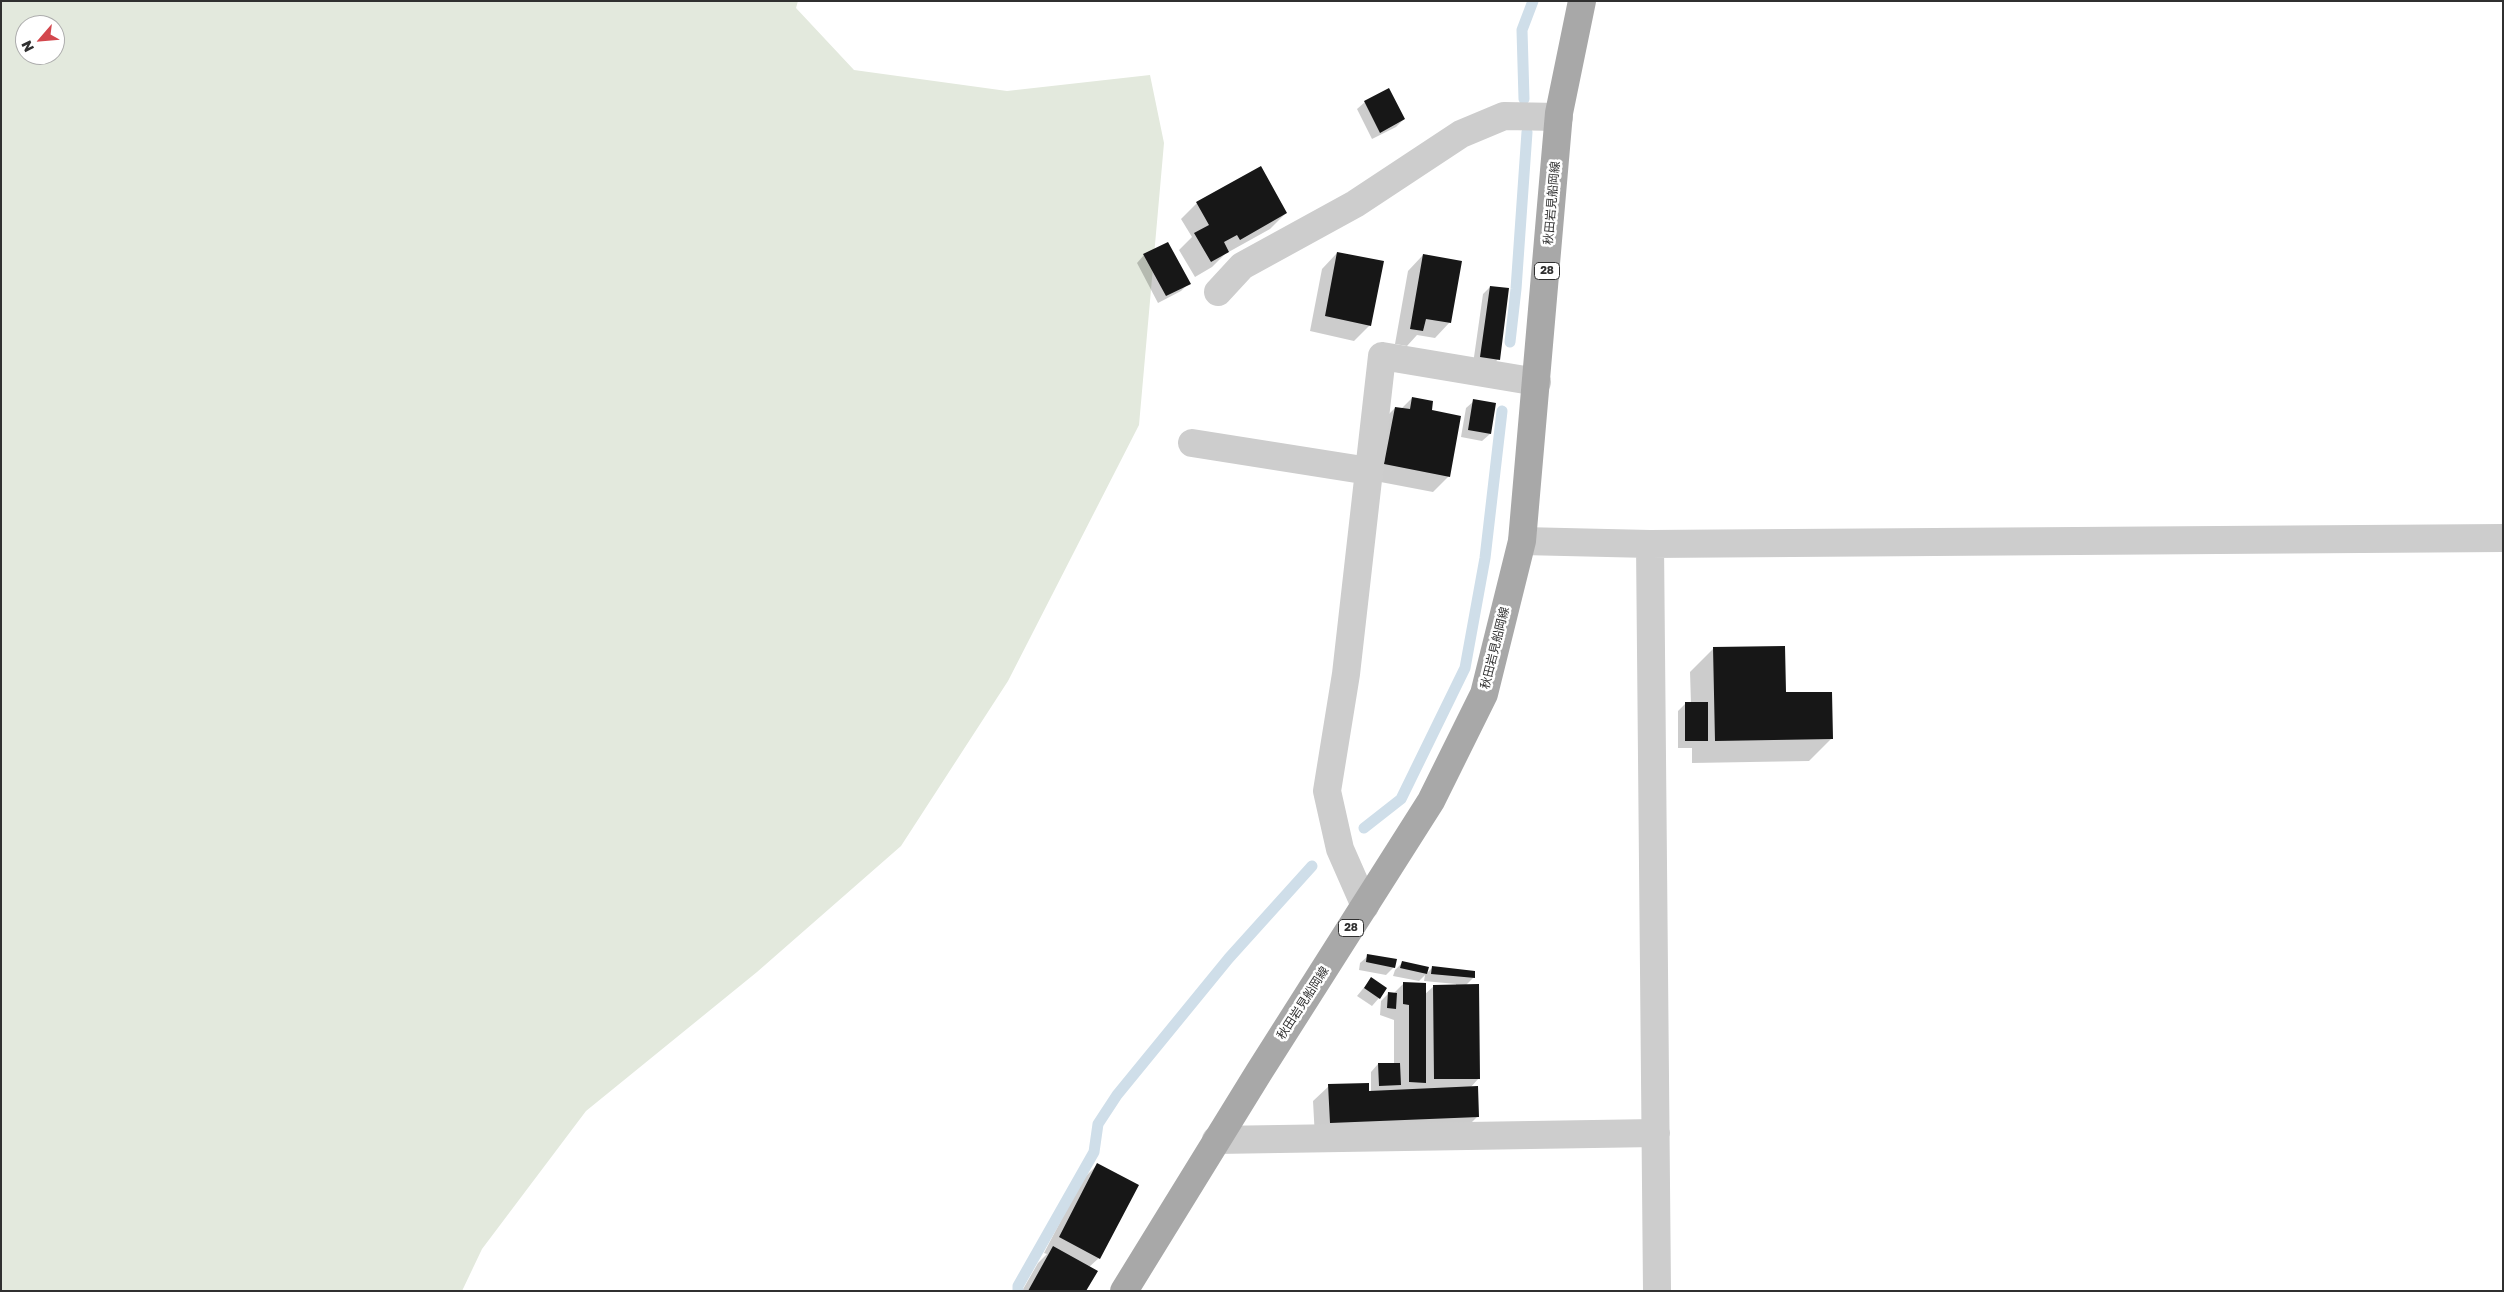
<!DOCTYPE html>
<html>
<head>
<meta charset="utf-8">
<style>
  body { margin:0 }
  #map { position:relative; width:2504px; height:1292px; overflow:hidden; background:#fff; font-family:"Golos Text",sans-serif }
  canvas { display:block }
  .frame { position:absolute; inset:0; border:2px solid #303030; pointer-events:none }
  .north { position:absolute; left:15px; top:15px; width:50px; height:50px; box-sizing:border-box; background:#fff; border:1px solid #acacac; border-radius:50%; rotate:243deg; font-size:14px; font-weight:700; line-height:20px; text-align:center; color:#303030 }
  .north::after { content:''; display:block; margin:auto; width:18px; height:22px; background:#d3474d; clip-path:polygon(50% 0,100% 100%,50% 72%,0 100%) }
</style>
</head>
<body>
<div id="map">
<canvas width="2504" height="1292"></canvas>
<div class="frame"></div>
<div class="north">N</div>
</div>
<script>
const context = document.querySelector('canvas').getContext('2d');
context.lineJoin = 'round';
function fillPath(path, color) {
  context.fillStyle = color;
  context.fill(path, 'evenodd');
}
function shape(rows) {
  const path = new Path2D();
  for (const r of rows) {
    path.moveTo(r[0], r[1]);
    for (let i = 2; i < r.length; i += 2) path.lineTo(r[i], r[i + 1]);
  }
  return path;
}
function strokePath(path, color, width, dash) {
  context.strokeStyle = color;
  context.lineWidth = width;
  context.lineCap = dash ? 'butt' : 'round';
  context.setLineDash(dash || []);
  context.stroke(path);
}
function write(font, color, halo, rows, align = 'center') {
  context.font = font + ' "Golos Text","Noto Sans JP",sans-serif';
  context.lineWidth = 5;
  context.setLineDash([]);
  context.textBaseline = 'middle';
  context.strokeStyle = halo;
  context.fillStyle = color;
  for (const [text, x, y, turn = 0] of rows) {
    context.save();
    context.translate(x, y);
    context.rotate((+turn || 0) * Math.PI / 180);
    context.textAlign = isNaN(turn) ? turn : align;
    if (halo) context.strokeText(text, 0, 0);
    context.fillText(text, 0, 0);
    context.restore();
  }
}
fillPath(shape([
  [1,1,798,1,796,8,854,70,1007,91,1150,75,1164,143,1139,425,1008,681,901,846,757,972,586,1111,482,1249,462,1291,1,1291],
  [25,25,55,25,55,55,25,55]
]), '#e3e9dd');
fillPath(shape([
  [1365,102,1404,119,1396,127,1372,139,1357,109],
  [1261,167,1286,213,1270,229,1225,254,1212,267,1195,277,1179,250,1192,237,1181,219,1197,203],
  [1337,253,1370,325,1354,341,1310,331,1322,269],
  [1144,255,1189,283,1181,291,1158,303,1137,263],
  [1423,255,1450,322,1435,338,1417,335,1407,346,1395,344,1408,271],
  [1490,287,1498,359,1491,367,1473,364,1483,294],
  [1412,398,1430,411,1449,476,1433,492,1370,480,1379,424,1395,408,1401,409],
  [1474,401,1490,434,1482,441,1461,437,1466,408],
  [1713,649,1785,694,1832,738,1809,761,1692,763,1692,748,1678,748,1678,711,1685,704,1691,704,1690,672],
  [1368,956,1394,967,1386,975,1359,970,1360,963],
  [1402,963,1427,968,1426,974,1432,968,1474,977,1465,986,1479,1078,1470,1088,1478,1116,1462,1132,1315,1138,1313,1101,1329,1086,1371,1092,1371,1072,1378,1064,1394,1064,1394,1020,1380,1015,1381,1001,1389,993,1393,994,1404,983,1424,995,1434,986,1456,986,1456,984,1424,981,1425,975,1419,981,1393,976,1395,970],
  [1371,979,1379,998,1372,1006,1357,996],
  [1098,1164,1099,1258,1089,1267,1085,1291,1022,1291,1038,1263,1047,1254,1044,1253,1082,1180]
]), '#0003');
strokePath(shape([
  [1524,99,1522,30,1533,1],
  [1510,342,1516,289,1527,132],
  [1364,828,1401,799,1465,668,1485,558,1502,411],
  [1018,1291,1018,1286,1094,1152,1098,1124,1117,1095,1229,958,1312,866]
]), '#cfdee9', 11);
fillPath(shape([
  [1389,88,1405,119,1380,133,1364,101],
  [1261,166,1287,213,1240,240,1237,235,1224,242,1229,252,1211,262,1194,233,1209,225,1196,202],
  [1168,242,1191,284,1166,296,1143,254],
  [1337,252,1384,261,1371,326,1325,316],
  [1423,254,1462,261,1451,323,1426,319,1423,331,1410,329],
  [1490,286,1509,288,1500,360,1480,357],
  [1412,397,1433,401,1432,410,1461,416,1450,477,1384,464,1395,407,1410,409],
  [1473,399,1496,403,1491,434,1468,430],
  [1785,646,1786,692,1832,692,1833,739,1715,741,1713,647],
  [1685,702,1708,702,1708,741,1685,741],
  [1367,954,1397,959,1395,968,1366,962],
  [1402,961,1429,967,1427,974,1400,968],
  [1432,966,1475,971,1475,978,1431,974],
  [1371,977,1387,988,1380,999,1364,988],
  [1403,982,1426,983,1426,1083,1409,1082,1409,1005,1403,1004],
  [1479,984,1480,1079,1434,1079,1433,985],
  [1388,992,1397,993,1396,1009,1387,1008],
  [1378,1063,1400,1063,1401,1085,1379,1086],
  [1369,1083,1369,1091,1478,1086,1479,1117,1330,1123,1328,1084],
  [1097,1163,1139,1185,1100,1259,1059,1237],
  [1053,1246,1098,1271,1086,1291,1028,1291]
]), '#171717');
strokePath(shape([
  [1218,292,1242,266,1355,204,1461,134,1504,116,1559,117],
  [1192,443,1369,471],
  [1522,541,1650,544,2503,538],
  [1650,544,1657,1291],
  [1365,906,1340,849,1327,791,1346,674,1382,356,1537,382],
  [1216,1140,1656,1133]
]), '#cdcdcd', 28);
strokePath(shape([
  [1124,1291,1259,1072,1431,801,1484,694,1522,541,1559,113,1582,1]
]), '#a8a8a8', 28);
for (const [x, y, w] of [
  [1547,271,25],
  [1351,928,25]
]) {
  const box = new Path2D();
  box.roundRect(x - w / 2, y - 8.5, w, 17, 4);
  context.fillStyle = '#fff';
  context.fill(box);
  strokePath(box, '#303030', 1);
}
write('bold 11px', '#303030', null, [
  ["28",1547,271],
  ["28",1351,928]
]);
write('12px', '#303030', '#fff', [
  ["秋田岩見船岡線",1552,203,-85],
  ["秋田岩見船岡線",1495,648,-76],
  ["秋田岩見船岡線",1303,1003,-57]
]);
</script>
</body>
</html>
